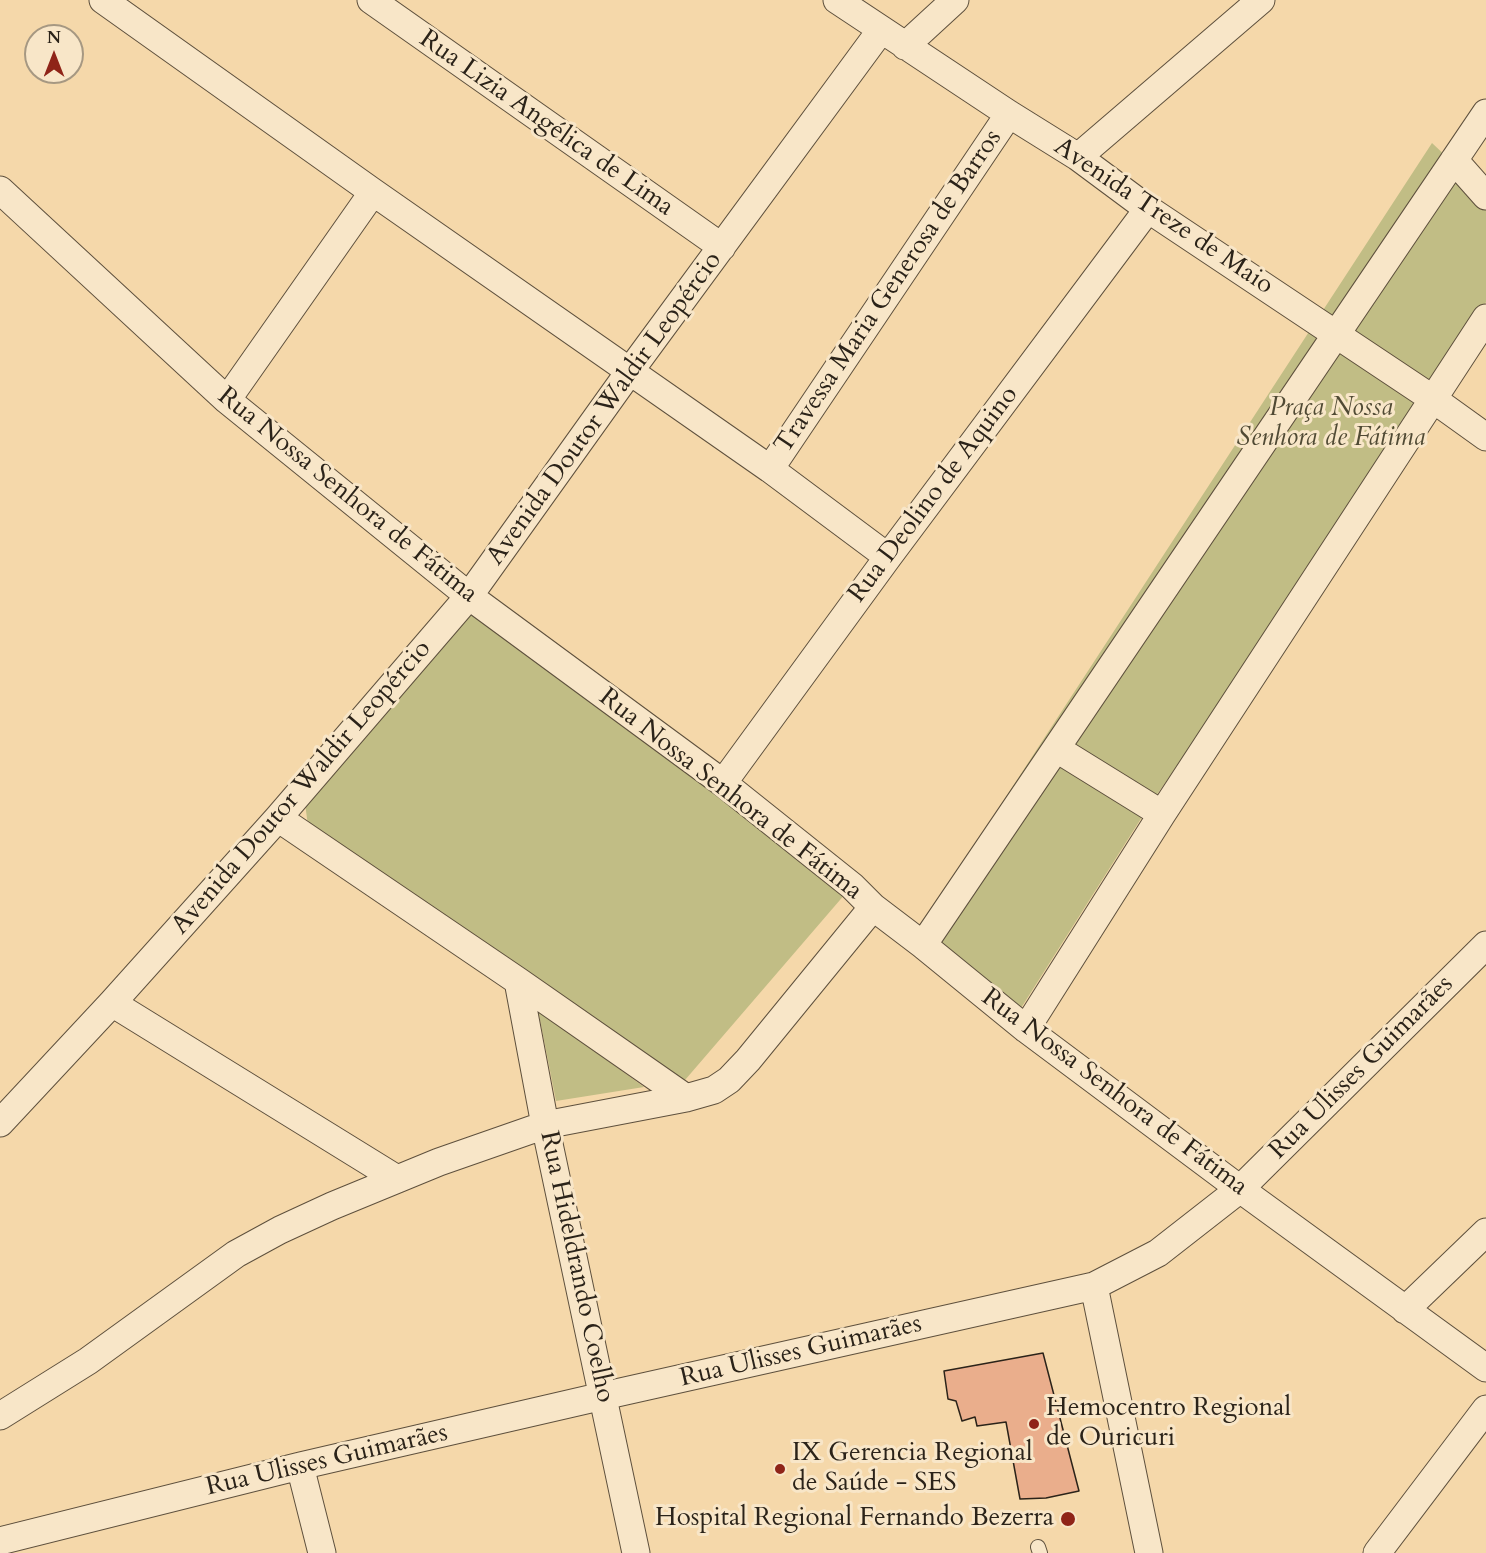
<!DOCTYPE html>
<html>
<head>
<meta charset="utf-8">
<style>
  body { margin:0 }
  #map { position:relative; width:1486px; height:1553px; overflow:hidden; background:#f5d8aa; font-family:Cardo,serif }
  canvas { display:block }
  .north { position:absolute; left:24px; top:24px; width:60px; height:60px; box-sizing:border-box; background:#f8e6c8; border:2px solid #a69882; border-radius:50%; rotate:0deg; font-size:16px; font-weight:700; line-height:24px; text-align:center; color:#2b2319 }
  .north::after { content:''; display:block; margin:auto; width:21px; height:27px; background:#8f2418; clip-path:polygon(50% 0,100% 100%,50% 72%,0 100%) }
</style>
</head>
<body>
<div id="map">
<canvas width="1486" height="1553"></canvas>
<div class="north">N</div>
</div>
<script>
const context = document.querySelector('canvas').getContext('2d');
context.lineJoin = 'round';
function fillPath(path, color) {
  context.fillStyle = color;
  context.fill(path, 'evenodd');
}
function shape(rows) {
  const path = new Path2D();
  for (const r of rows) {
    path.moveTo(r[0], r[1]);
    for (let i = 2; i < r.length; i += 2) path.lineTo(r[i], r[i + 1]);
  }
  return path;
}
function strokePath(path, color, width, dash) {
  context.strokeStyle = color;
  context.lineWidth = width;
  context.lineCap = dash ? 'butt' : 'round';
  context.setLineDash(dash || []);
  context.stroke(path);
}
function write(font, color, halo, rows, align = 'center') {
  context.font = font + ' Cardo,serif';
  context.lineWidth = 6;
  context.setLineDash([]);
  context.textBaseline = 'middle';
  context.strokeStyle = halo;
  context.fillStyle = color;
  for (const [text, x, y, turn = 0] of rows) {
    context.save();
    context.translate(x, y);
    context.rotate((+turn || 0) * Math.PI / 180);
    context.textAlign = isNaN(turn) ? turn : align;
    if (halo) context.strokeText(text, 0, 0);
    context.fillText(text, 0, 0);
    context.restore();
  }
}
fillPath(shape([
  [1432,143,1486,194,1486,302,1437,392,1149,806,1021,1008,910,944],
  [481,605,852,886,679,1087,310,840,303,789],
  [538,1010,644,1087,556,1101]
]), '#c1bd85');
const building = shape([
  [1043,1353,1079,1491,1046,1498,1020,1499,1006,1422,977,1426,975,1417,962,1421,956,1401,948,1399,944,1371,1043,1353]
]);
fillPath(building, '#eaae8c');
strokePath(building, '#2b2319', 1.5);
const lane = shape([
  [1038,1547,1040,1553]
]);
const street = shape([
  [103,0,373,192,770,469,888,557],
  [371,0,722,247],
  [837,0,1009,114,1078,157,1148,209,1433,399,1486,437],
  [905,46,955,0],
  [1078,157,1261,0],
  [1454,160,1486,196],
  [0,190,227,400,469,596,723,783,852,886,873,907,923,945,1026,1029,1240,1189,1486,1368],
  [227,400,373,192],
  [770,469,1009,114],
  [1057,749,1162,814],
  [723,783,888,557,1148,209],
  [278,818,518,981,686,1098],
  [923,945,1486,113],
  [518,981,545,1125,636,1553],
  [112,1003,397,1179],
  [1026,1029,1162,814,1486,318],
  [0,1123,112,1003,278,818,469,596,630,371,881,30],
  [1094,1286,1149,1553],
  [1405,1310,1486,1232],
  [0,1416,88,1361,236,1254,280,1230,332,1206,439,1162,545,1125,686,1098,714,1090,729,1080,748,1060,873,907],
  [300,1466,322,1553],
  [0,1541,300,1466,603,1396,1094,1286,1158,1253,1240,1189,1486,945],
  [1377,1553,1486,1409]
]);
strokePath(lane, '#5e503d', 16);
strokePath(street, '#5e503d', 29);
strokePath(lane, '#f8e6c8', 14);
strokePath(street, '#f8e6c8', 27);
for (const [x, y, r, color] of [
  [1034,1424,6,"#8f2418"],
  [780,1469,6,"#8f2418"],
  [1068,1519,8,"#8f2418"]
]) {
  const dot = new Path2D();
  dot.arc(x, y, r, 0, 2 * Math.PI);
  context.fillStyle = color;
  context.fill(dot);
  strokePath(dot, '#f8e6c8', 2);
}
write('26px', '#2b2319', '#f8e6c8', [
  ["Rua Lizia Angélica de Lima",546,124,35],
  ["Avenida Treze de Maio",1163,217,34],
  ["Travessa Maria Generosa de Barros",889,292,-56],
  ["Avenida Doutor Waldir Leopércio",605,409,-54],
  ["Rua Deolino de Aquino",934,495,-53],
  ["Rua Nossa Senhora de Fátima",347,496,39],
  ["Avenida Doutor Waldir Leopércio",302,788,-49],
  ["Rua Nossa Senhora de Fátima",730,795,38],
  ["Rua Ulisses Guimarães",1362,1068,-45],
  ["Rua Nossa Senhora de Fátima",1114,1093,37],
  ["Rua Hideldrando Coelho",576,1267,78],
  ["Rua Ulisses Guimarães",801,1352,-13],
  ["Rua Ulisses Guimarães",327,1461,-13]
]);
write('italic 26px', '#504a34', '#f8e6c8', [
  ["Praça Nossa",1331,409],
  ["Senhora de Fátima",1331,439]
]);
write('26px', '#2b2319', '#f8e6c8', [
  ["Hemocentro Regional",1046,1409],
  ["de Ouricuri",1046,1439],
  ["IX Gerencia Regional",792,1454],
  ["de Saúde - SES",792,1484],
  ["Hospital Regional Fernando Bezerra",1054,1519,"right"]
], 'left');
</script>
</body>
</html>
